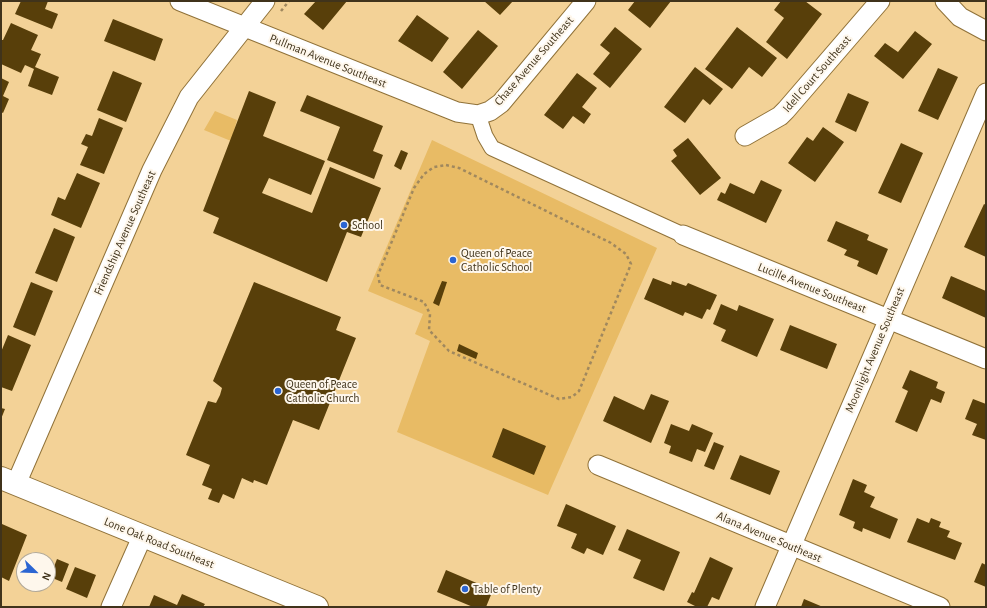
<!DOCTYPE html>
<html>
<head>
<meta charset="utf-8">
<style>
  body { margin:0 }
  #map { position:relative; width:987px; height:608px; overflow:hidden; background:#f3d297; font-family:"Alegreya Sans",sans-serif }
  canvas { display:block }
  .frame { position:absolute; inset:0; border:2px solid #40331b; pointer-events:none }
  .north { position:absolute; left:16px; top:552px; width:40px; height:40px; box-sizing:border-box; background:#fef7ec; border:1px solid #b2a998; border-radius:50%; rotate:113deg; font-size:11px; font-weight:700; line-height:16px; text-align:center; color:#40331b }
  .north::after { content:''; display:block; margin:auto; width:14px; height:18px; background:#2b65d2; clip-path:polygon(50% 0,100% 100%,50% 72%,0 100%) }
</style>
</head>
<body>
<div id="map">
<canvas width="987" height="608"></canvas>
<div class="frame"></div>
<div class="north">N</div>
</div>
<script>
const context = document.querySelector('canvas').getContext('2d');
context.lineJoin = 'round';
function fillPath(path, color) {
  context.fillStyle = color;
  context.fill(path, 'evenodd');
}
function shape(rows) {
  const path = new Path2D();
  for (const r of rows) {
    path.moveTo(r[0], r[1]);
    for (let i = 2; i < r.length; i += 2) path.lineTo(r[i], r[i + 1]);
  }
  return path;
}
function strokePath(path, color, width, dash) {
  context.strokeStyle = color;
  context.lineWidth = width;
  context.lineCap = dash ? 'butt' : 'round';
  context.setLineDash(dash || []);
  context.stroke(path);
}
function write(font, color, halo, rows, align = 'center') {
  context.font = font + ' "Alegreya Sans",sans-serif';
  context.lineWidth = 4;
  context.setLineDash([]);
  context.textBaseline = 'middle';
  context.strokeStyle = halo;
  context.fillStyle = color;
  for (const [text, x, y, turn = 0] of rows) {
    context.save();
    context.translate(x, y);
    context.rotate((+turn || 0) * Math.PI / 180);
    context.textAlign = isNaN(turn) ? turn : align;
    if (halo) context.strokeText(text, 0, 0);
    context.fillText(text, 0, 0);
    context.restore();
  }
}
fillPath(shape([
  [215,111,237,120,231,141,204,130],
  [432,140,657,248,548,495,397,432,430,341,415,334,423,314,368,291]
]), '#e8bb65');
fillPath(shape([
  [21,1,48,1,45,9,58,14,52,29,15,14],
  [316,1,347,1,323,30,304,14],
  [484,1,513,1,500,15],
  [635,1,671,1,650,28,628,10],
  [781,1,805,1,822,14,787,59,766,42,784,18,774,10],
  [417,15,449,38,432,62,398,41],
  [113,19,163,39,155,61,104,41],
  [11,23,38,35,31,50,41,54,35,67,59,77,52,95,28,86,34,69,25,65,21,73,1,64,1,40,3,40],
  [615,27,642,49,610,88,593,74,610,53,600,45],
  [737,27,777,58,762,77,749,67,732,89,705,69],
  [478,30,498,46,462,89,443,72],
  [915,31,932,44,903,79,874,56,885,43,898,52],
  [695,67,723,89,710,105,703,99,685,123,664,107],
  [938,68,958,77,938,120,918,111],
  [113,71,142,83,126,122,97,110],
  [577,73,597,88,582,107,591,114,584,124,573,116,563,129,544,115],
  [1,78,9,82,3,96,9,99,3,113,1,112],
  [249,91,276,102,263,136,325,161,311,195,269,178,262,193,312,213,330,167,381,188,361,237,347,232,327,282,213,233,219,218,203,211],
  [848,93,869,102,856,132,835,122],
  [307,95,383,126,373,151,383,155,374,179,327,160,340,127,300,111],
  [99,118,123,128,104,174,80,165,88,147,81,144,86,134,92,136],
  [823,127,844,142,815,182,788,163,807,137,813,141],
  [688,138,721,178,700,195,671,161,677,156,673,150],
  [901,143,923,153,901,203,878,193],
  [401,150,408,153,401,170,394,166],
  [77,173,100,183,81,228,51,215,58,197,65,200],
  [761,180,782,190,766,223,717,200,721,192,725,194,730,183,754,194],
  [984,204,986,205,986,257,964,247],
  [836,221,869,235,867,240,888,249,877,275,857,266,859,261,844,255,847,250,827,241],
  [54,228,75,237,57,282,35,273],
  [951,276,986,291,986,318,942,298],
  [653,278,671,285,672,281,686,286,688,283,717,295,710,310,707,309,702,319,685,312,683,316,644,299],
  [442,281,447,282,439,306,433,303],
  [31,282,53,291,35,336,13,327],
  [254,282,341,317,336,330,356,338,319,430,293,420,267,485,254,480,253,483,242,478,234,499,223,494,219,503,208,499,212,489,202,485,210,465,186,455,208,401,216,403,220,395,222,388,213,381],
  [721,304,737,311,739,305,774,319,757,357,721,341,726,330,713,324],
  [790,325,837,344,827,369,780,350],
  [8,335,31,345,12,391,1,387,1,352],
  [459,344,478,353,476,359,457,351],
  [910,370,938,382,936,388,945,392,941,403,931,399,917,432,895,422,908,391,902,388],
  [651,394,669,401,651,443,603,421,614,396,644,410],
  [973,399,986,404,986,440,972,435,977,424,965,419],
  [1,408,5,409,1,419],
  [671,424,689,431,692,424,713,433,705,452,697,449,692,462,669,453,671,446,664,443],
  [503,428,546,446,534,475,492,457],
  [714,442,724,446,714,470,704,466],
  [740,455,780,471,770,495,730,479],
  [853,479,867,485,864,492,875,497,870,507,898,519,890,539,863,528,862,532,853,528,855,522,839,515],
  [566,504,616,526,603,555,587,548,584,554,571,548,577,534,557,526],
  [917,518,929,523,931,518,941,522,939,527,950,531,947,537,962,543,955,560,907,542],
  [2,524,27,535,9,581,1,577],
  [627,529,680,552,664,591,633,578,641,560,618,550],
  [710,557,733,568,719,600,712,597,707,607,697,607,687,602,692,592,694,593],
  [57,559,69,564,62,582,50,577],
  [982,563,986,565,986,587,974,582],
  [75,567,96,575,87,598,66,589],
  [446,570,493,590,486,607,473,607,437,592],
  [182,594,205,604,203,607,149,607,154,595,177,605],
  [804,599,823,607,801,607]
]), '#583f0a');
const pedestrian = shape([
  [478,115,485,136,492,148,683,235]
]);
const minor = shape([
  [180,1,457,112,478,115,490,111,501,103,586,1],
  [945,1,960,17,986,31],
  [745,136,780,116,786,110,880,1],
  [683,235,986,359],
  [598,465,940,607],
  [16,484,152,170,189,97,265,1],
  [111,607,142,537],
  [765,607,986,93]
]);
const tertiary = shape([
  [1,478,317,607]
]);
strokePath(pedestrian, '#907239', 17);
strokePath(minor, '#907239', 21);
strokePath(tertiary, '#907239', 24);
strokePath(shape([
  [281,11,289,1],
  [446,165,459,168,611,243,626,254,631,264,579,391,572,397,559,399,449,351,429,330,430,314,424,302,380,285,378,275,414,188,424,174,434,167,446,165]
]), '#a0885e', 2.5, [3, 3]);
strokePath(pedestrian, '#fff', 15);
strokePath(minor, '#fff', 19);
strokePath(tertiary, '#fff', 22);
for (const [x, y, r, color] of [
  [344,225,4,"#2b65d2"],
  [453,260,4,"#2b65d2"],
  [278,391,4,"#2b65d2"],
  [465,589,4,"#2b65d2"]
]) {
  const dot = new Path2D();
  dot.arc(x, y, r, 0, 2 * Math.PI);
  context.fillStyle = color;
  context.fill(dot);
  strokePath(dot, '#fef7ec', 1.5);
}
write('12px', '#40331b', '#fef7ec', [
  ["Pullman Avenue Southeast",328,61,22],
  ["Chase Avenue Southeast",534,61,-49],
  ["Idell Court Southeast",817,74,-49],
  ["Friendship Avenue Southeast",125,233,-66],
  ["Lucille Avenue Southeast",812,288,22],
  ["Moonlight Avenue Southeast",875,350,-67],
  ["Alana Avenue Southeast",769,537,23],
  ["Lone Oak Road Southeast",159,543,22]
]);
write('12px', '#40331b', '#fef7ec', [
  ["School",352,225],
  ["Queen of Peace",461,253],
  ["Catholic School",461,267],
  ["Queen of Peace",286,384],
  ["Catholic Church",286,398],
  ["Table of Plenty",473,589]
], 'left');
</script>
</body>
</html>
